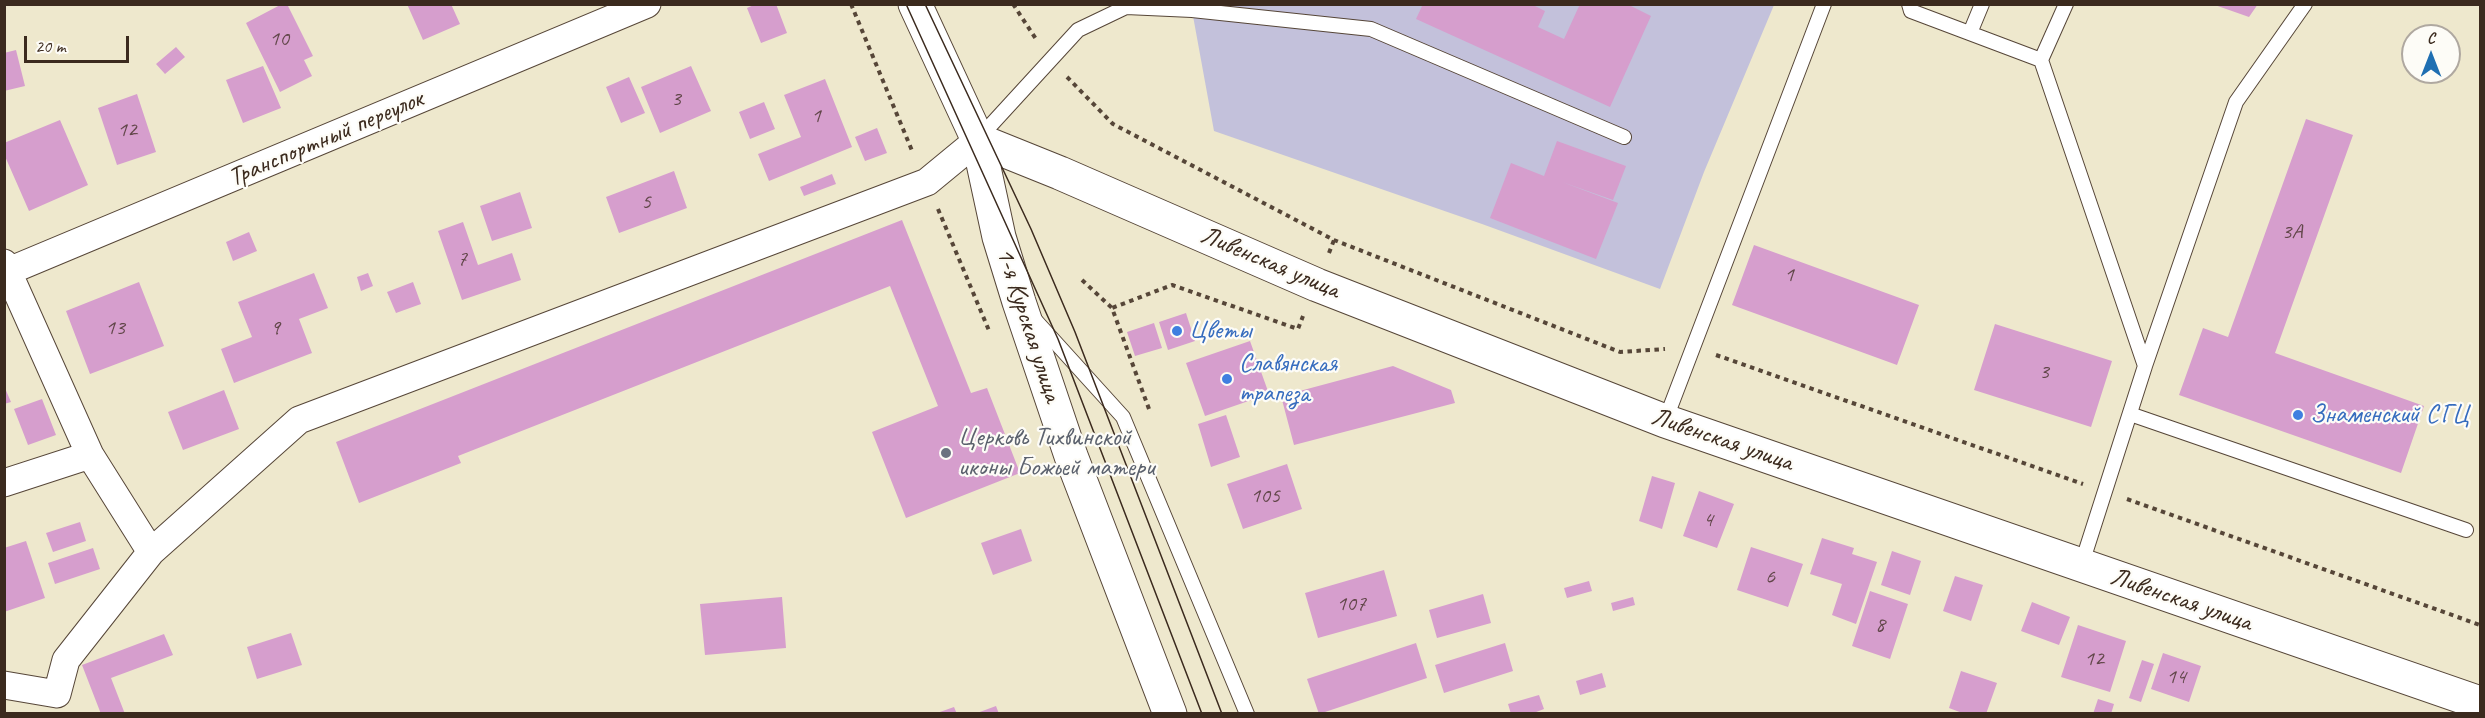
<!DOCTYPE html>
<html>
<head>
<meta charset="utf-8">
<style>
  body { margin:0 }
  #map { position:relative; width:2485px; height:718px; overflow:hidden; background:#eee8cd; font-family:Caveat,sans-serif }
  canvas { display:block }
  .frame { position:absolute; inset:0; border:6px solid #3b2a1e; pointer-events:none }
  .north { position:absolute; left:2401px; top:24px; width:60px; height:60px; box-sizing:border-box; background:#fdfcf7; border:2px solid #afa8a0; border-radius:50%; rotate:0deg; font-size:16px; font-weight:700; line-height:24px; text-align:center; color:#3b2a1e }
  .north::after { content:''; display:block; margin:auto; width:21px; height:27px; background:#1f6fb2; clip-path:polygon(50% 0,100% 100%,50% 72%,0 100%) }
  .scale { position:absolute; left:24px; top:36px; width:105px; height:27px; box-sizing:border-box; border:3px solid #3b2a1e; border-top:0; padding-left:8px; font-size:18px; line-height:21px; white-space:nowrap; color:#3b2a1e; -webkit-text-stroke:4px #fdfcf7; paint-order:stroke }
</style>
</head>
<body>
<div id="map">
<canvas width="2485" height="718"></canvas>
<div class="frame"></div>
<div class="north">С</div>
<div class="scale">20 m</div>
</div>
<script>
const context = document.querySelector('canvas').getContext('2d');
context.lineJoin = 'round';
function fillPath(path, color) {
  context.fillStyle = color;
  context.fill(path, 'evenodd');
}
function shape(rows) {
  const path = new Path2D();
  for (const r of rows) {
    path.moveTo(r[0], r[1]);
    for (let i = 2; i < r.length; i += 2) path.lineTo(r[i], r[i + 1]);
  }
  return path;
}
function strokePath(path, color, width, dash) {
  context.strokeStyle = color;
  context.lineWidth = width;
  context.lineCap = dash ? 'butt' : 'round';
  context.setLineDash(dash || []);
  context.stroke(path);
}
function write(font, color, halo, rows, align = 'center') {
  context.font = font + ' Caveat,sans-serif';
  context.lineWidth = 4.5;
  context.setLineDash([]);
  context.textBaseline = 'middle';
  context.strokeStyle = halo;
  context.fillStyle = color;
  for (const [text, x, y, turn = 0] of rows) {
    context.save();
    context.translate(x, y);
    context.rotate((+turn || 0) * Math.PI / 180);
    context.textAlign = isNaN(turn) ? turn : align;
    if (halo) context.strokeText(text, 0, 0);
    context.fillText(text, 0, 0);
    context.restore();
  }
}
fillPath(shape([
  [1191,5,1774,5,1704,172,1660,289,1482,224,1214,131]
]), '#c3c1db');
fillPath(shape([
  [282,4,287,4,313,56,304,60,312,76,280,92,246,23],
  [407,4,451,4,460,24,423,40],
  [756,4,776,4,787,33,761,43,747,8],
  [1423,4,1531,4,1545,11,1538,27,1564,39,1580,4,1627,4,1651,16,1610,107,1416,19],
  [2212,4,2258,4,2249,17],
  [176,47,185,57,165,74,156,64],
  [16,50,25,86,4,91,4,53],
  [263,66,281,108,243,123,226,80],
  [691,66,711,111,660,133,641,87],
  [629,77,645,113,621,123,606,87],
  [825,79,852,147,769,181,758,154,801,137,784,95],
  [137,94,156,152,117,165,98,108],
  [764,102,775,129,750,139,739,112],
  [2306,119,2353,135,2275,353,2424,406,2401,473,2179,395,2203,328,2228,337],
  [60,120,88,185,29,211,4,154,4,143],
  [877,128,887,153,865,161,855,137],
  [1557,141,1626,166,1613,200,1562,182,1618,203,1596,259,1490,218,1511,163,1544,176],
  [674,171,687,208,619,233,606,197],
  [832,174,836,184,804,196,800,187],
  [520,192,532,228,492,241,480,206],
  [902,220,971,393,987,388,1020,473,906,518,872,432,938,406,890,286,458,456,461,463,359,503,336,442],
  [463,222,478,265,512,253,521,280,462,300,438,231],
  [249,232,257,251,233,261,226,242],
  [1754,245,1919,305,1897,365,1732,305],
  [314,273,328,308,299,319,312,353,234,383,221,349,252,337,238,302],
  [368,273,373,286,361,291,357,277],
  [139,282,164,346,90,374,66,311],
  [413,282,421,304,396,313,387,292],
  [1186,313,1195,341,1168,350,1159,322],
  [1154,323,1162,348,1135,356,1127,332],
  [1995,324,2112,361,2091,427,1974,390],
  [1250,341,1269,394,1205,416,1186,363],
  [1393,366,1451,390,1455,403,1294,445,1281,396],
  [4,386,11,402,4,404],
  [224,390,239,429,183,450,168,412],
  [42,399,56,435,28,445,14,409],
  [1226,415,1240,457,1211,467,1198,424],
  [1287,464,1302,509,1243,529,1227,484],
  [1652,476,1675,483,1662,529,1639,521],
  [1699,491,1734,504,1717,548,1683,536],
  [80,522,86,541,53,552,46,533],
  [1021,529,1032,561,993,575,981,543],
  [1822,538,1854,548,1852,554,1877,562,1856,624,1832,615,1842,584,1810,574],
  [26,541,45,598,4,612,4,548],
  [1751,547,1803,564,1788,607,1737,590],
  [93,548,100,569,55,584,48,563],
  [1892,551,1921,561,1910,595,1881,585],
  [1384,570,1397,616,1318,638,1305,593],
  [1955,576,1983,585,1971,621,1943,611],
  [1589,581,1592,591,1567,598,1564,588],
  [1870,591,1908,604,1890,659,1852,646],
  [1483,594,1491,623,1437,638,1429,610],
  [782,597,786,648,705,655,700,604],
  [1633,597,1635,605,1613,611,1611,603],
  [2032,602,2070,617,2059,645,2021,631],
  [2078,625,2126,641,2110,692,2061,677],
  [291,633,302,665,257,679,247,647],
  [164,634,173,655,111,678,125,714,101,714,82,665],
  [1416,643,1427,678,1319,714,1307,679],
  [1505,643,1513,671,1444,693,1435,665],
  [2163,653,2201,666,2189,702,2151,689],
  [2142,660,2154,664,2141,702,2129,698],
  [1961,671,1997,683,1986,714,1965,714,1949,708],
  [1602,673,1606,687,1580,695,1576,681],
  [1539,695,1544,709,1531,714,1511,714,1508,704],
  [2098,699,2114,704,2111,714,2093,714],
  [996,706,999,714,977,714,977,713],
  [954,707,957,714,937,714,937,713]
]), '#d69ecd');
const service = shape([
  [1909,4,1911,11,2041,60],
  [2066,4,2041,60,2145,366],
  [1970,33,1982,4],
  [979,138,1078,30,1126,7,1192,10,1371,29,1624,137],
  [1036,321,1123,417,1247,714],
  [2130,414,2466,530],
  [1665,421,1824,4],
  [2081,566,2145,366,2236,102,2305,4]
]);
const minor = shape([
  [4,263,90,455,151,552],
  [4,273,647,4],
  [4,483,90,455],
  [4,685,57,694,66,660,151,552,299,420,927,182,978,140]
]);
const tertiary = shape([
  [978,140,999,237,1019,302,1071,456,1170,714]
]);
const primary = shape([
  [915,4,978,140,1060,173,1317,285,1665,421,2480,703]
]);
strokePath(service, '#564638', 16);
strokePath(minor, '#564638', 29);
strokePath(tertiary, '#564638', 35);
strokePath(primary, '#564638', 35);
strokePath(shape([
  [851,4,913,153],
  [1013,4,1036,39],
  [1067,77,1113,124,1334,240,1620,352,1665,349],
  [938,209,990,333],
  [1329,253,1334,240],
  [1082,280,1112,308],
  [1716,355,2083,484],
  [1149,409,1112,308,1172,285,1298,329,1303,316],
  [2127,499,2480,625]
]), '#564638', 4, [4.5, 4.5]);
strokePath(service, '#fff', 14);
strokePath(minor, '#fff', 27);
strokePath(tertiary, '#fff', 33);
strokePath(primary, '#fff', 33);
strokePath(shape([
  [906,4,1058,339,1202,714],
  [925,4,1031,229,1075,332,1222,714]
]), '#3b2a1e', 1.5);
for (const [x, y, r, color] of [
  [1177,331,6,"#3f7fe0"],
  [1227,379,6,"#3f7fe0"],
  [2298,415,6,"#3f7fe0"],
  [946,453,6,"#6b7280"]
]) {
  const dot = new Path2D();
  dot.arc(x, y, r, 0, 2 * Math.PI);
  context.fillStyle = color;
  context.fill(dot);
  strokePath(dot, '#fdfcf7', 2);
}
write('22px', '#62474a', null, [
  ["10",279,39],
  ["3",676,99],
  ["1",816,116],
  ["12",127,130],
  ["5",646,202],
  ["3А",2292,232],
  ["7",462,259],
  ["1",1789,275],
  ["13",115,328],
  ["9",275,328],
  ["3",2044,372],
  ["105",1265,496],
  ["4",1708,520],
  ["6",1770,577],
  ["107",1351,604],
  ["8",1880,625],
  ["12",2094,659],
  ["14",2176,677]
]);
write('26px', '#3b2a1e', '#fdfcf7', [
  ["Транспортный переулок",326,139,-23],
  ["Ливенская улица",1270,263,23],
  ["1-я Курская улица",1028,325,72],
  ["Ливенская улица",1722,440,19],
  ["Ливенская улица",2181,600,19]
]);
write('26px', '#366cbe', '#fdfcf7', [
  ["Цветы",1189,331],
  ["Славянская",1239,364],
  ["трапеза",1239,394],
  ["Знаменский СГЦ",2310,415]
], 'left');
write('26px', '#5b616d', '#fdfcf7', [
  ["Церковь Тихвинской",958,438],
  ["иконы Божьей матери",958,468]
], 'left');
</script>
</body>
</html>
